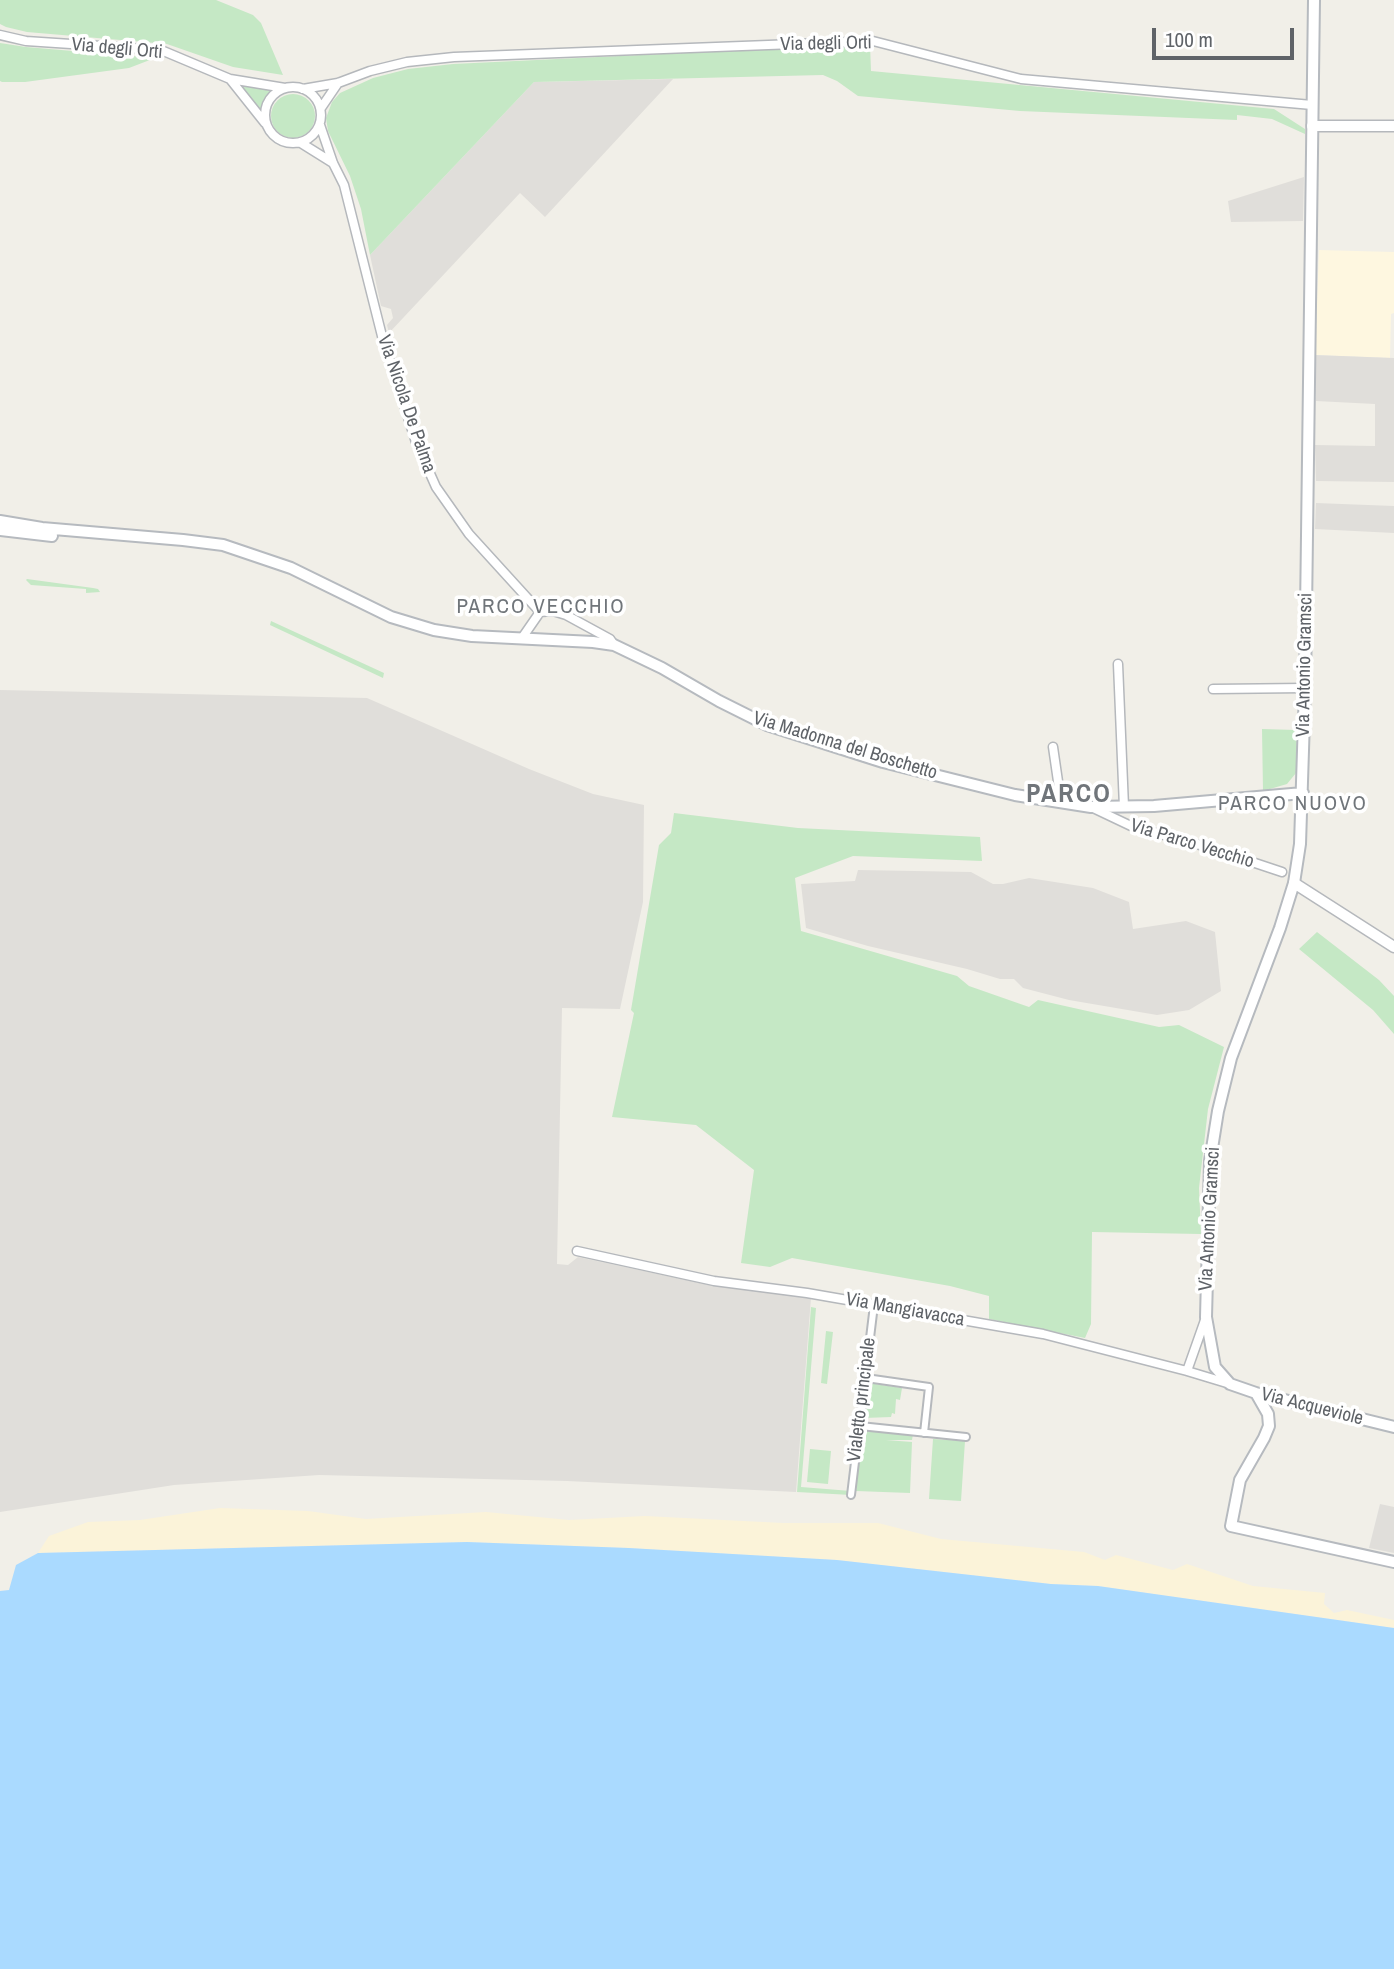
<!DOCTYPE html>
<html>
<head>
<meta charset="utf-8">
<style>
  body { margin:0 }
  #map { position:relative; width:1394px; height:1969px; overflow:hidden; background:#f1efe8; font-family:"Archivo Narrow",sans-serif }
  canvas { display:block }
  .scale { position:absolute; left:1152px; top:28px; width:142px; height:32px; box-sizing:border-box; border:4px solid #5f6368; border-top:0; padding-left:9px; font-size:21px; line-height:24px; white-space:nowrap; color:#5f6368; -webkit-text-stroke:5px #fff; paint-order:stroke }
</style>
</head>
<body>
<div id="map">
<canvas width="1394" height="1969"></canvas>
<div class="scale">100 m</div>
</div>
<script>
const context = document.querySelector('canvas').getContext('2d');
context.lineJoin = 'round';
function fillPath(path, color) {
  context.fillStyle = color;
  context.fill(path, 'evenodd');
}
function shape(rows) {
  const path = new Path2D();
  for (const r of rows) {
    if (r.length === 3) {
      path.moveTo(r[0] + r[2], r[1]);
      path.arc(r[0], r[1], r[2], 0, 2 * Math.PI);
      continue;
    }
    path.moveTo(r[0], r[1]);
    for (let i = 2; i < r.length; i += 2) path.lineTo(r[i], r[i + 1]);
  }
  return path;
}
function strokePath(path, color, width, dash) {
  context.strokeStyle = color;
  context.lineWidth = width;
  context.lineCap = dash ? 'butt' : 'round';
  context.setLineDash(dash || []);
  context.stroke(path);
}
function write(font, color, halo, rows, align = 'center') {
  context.font = font + ' "Archivo Narrow",sans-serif';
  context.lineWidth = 7;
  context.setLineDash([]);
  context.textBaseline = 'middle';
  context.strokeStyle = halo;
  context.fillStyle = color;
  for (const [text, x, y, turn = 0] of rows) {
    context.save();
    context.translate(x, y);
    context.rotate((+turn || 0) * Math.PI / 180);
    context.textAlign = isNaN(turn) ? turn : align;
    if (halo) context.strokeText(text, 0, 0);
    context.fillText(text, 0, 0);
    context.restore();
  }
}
fillPath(shape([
  [1319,250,1394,252,1394,313,1391,314,1390,358,1315,355]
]), '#fef7e0');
fillPath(shape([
  [673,79,545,217,520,193,389,333,387,325,393,318,391,309,381,306,370,255,534,82],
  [1304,177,1303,221,1231,222,1228,201],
  [1315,355,1394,358,1394,482,1316,481,1315,445,1375,446,1375,404,1316,401],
  [1316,503,1394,506,1394,533,1315,529],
  [0,690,367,698,529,769,593,794,644,805,643,902,620,1009,562,1008,557,1264,568,1265,578,1257,714,1286,767,1290,811,1298,796,1492,567,1481,319,1475,174,1485,0,1512],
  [858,870,971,872,993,884,1003,884,1029,878,1093,888,1129,902,1133,929,1186,921,1215,932,1221,991,1189,1010,1157,1015,1069,1000,1023,988,1014,979,1000,979,967,969,868,946,806,928,801,884,855,881],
  [1380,1504,1394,1507,1394,1553,1369,1548]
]), '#e0deda');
fillPath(shape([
  [0,0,216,0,253,15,261,23,283,75,233,67,167,44,27,32,6,27,0,24],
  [0,43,26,47,155,58,129,68,25,82,2,82,0,81],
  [870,44,871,71,1274,109,1305,129,1305,134,1272,119,1237,115,1237,120,1020,111,858,96,837,81,823,75,534,82,370,255,361,209,350,176,328,131,326,118,332,102,340,93,373,78,408,69,453,64],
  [236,81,275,89,263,102,262,113],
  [293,116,22],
  [27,579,93,588,98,589,100,592,86,593,86,589,31,585,26,580],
  [271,621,384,673,383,678,270,625],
  [1262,729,1296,730,1298,766,1296,773,1287,784,1263,791],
  [674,813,798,828,980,837,982,861,853,856,795,878,801,931,957,976,969,986,1029,1007,1038,1000,1159,1027,1179,1025,1224,1047,1208,1109,1199,1188,1201,1234,1092,1232,1091,1324,1085,1338,989,1319,989,1296,950,1286,792,1258,770,1267,741,1263,754,1170,696,1125,612,1117,634,1013,631,1010,659,845,671,833],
  [1317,932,1379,980,1394,996,1394,1034,1373,1010,1299,949],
  [811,1307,816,1308,801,1487,851,1491,851,1495,797,1492],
  [826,1331,833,1332,827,1384,821,1383],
  [868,1383,902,1388,900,1400,896,1399,895,1414,892,1413,891,1417,864,1418],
  [862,1429,913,1434,912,1440,886,1440,912,1442,910,1493,856,1491],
  [933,1439,965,1441,961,1501,929,1499],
  [810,1449,831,1451,828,1484,807,1482]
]), '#c5e8c5');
fillPath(shape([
  [220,1508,308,1511,366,1519,486,1512,569,1520,645,1516,783,1523,878,1523,941,1539,1084,1552,1105,1560,1116,1555,1173,1570,1187,1564,1253,1586,1325,1593,1324,1604,1334,1613,1347,1610,1394,1620,1394,1628,1098,1586,1051,1584,837,1560,629,1548,467,1542,38,1553,49,1536,88,1522,140,1520]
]), '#fbf3d9');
fillPath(shape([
  [467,1542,629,1548,837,1560,1051,1584,1098,1586,1394,1628,1394,1969,0,1969,0,1591,9,1590,16,1565,38,1553]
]), '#aadaff');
const pedestrian = shape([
  [866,1378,929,1387,924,1433],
  [860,1426,966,1437],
  [851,1495,874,1305]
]);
const minor = shape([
  [0,35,26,41,161,50,230,79,285,88],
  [230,79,265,123],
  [293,115,28],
  [303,89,338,83,370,71,407,62,454,57,873,41,1021,79,1312,105],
  [321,108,338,83],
  [320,125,333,163,344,185,382,336,416,442,436,487,469,534,540,612,553,611,566,615,610,639,614,645],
  [301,143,333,163],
  [522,638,540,612],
  [1118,664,1124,807],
  [1213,689,1305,688],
  [1053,747,1061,802],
  [1091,807,1131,826,1207,847,1282,872],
  [577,1251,714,1281,807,1293,1043,1334,1187,1371,1230,1384],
  [1187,1371,1205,1320]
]);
const tertiary = shape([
  [1312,126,1394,126],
  [1294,883,1394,947]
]);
const secondary = shape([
  [1314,0,1305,688,1300,844,1294,883,1280,928,1231,1058,1218,1111,1210,1161,1206,1317,1215,1367,1230,1384,1256,1393,1394,1427],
  [0,521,42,528,183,540,223,545,291,568,391,617,434,630,472,636,593,642,614,645,662,668,719,701,767,725,883,762,1015,795,1091,807,1154,806,1303,793],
  [0,530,52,536],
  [1256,1393,1268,1414,1269,1426,1264,1438,1240,1480,1231,1526,1394,1562]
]);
strokePath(pedestrian, '#b5b8bc', 10);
strokePath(minor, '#b5b8bc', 11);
strokePath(tertiary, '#b5b8bc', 13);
strokePath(secondary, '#b6babf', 14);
strokePath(pedestrian, '#fff', 6);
strokePath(minor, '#fff', 8);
strokePath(tertiary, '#fff', 10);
strokePath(secondary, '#fff', 10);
write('19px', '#5f6368', '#fff', [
  ["Via degli Orti",826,44,-1],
  ["Via degli Orti",117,49,5],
  ["Via Nicola De Palma",406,404,71],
  ["Via Antonio Gramsci",1305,665,-89],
  ["Via Madonna del Boschetto",845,746,17],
  ["Via Parco Vecchio",1192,844,17],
  ["Via Antonio Gramsci",1210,1219,-87],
  ["Via Mangiavacca",905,1310,10],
  ["Vialetto principale",862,1400,-83],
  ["Via Acqueviole",1312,1407,14]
]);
context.letterSpacing = '2px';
write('21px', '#70757a', '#fff', [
  ["PARCO VECCHIO",541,607],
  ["PARCO NUOVO",1293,804]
]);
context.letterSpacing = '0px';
context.letterSpacing = '2px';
write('bold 26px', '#70757a', '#fff', [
  ["PARCO",1069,795]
]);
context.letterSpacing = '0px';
</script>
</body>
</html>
